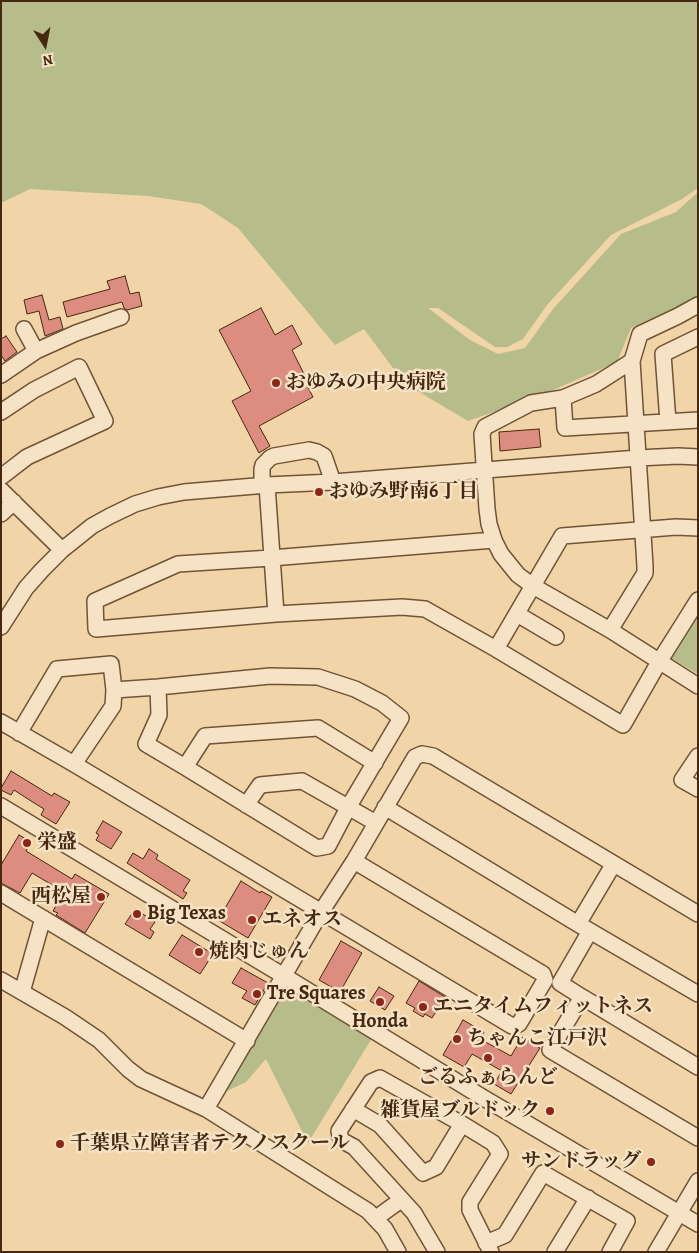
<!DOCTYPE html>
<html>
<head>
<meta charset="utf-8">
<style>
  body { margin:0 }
  #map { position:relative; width:699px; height:1253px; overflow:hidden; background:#f1d4a8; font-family:Alegreya,serif }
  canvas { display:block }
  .frame { position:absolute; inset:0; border:2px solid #462810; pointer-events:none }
  .north { position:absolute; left:20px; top:20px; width:50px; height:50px; -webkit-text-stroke:4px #f6e3c6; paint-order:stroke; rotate:169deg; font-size:14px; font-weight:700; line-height:20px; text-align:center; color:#462810 }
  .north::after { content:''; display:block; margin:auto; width:18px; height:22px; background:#462810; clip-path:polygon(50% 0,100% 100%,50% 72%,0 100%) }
</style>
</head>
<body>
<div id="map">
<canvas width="699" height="1253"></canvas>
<div class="frame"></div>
<div class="north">N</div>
</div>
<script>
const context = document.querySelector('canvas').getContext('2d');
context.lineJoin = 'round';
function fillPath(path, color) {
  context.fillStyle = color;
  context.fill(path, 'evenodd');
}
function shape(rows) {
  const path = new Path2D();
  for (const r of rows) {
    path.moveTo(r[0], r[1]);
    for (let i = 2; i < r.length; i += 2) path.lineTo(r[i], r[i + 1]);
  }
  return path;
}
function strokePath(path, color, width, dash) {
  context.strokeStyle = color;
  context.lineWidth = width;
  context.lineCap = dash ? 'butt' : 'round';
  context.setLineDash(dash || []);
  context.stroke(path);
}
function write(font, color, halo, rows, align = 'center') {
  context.font = font + ' Alegreya,"Noto Serif JP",serif';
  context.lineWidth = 5;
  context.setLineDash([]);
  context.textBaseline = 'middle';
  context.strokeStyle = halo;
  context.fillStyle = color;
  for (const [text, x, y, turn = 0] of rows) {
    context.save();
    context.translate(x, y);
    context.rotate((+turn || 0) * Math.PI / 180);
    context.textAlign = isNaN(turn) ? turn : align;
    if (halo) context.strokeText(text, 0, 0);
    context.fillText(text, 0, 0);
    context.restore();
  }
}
fillPath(shape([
  [1,1,698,1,698,188,682,199,611,235,547,305,523,339,507,347,495,347,438,308,428,308,470,340,498,354,525,348,553,309,621,234,676,212,698,192,698,297,631,328,617,362,544,394,468,421,404,383,364,329,335,345,238,228,201,204,148,196,30,189,1,203],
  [698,608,698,674,669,657],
  [285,987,372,1038,308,1143,266,1059,246,1082,221,1094]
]), '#b6bd8a');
const building = shape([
  [125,276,130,294,139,292,142,306,127,310,124,308,122,302,67,317,63,302,110,289,107,281,125,276],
  [42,295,49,320,60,317,63,329,45,336,39,311,27,314,24,300,42,295],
  [261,308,275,335,292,325,302,344,292,350,304,374,302,376,313,397,259,426,270,446,259,453,232,401,251,391,219,330,261,308],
  [6,336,17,352,5,361,1,355,1,339,6,336],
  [539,429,541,447,500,451,499,432,539,429],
  [11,771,52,796,54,793,70,802,56,824,41,815,44,809,31,801,14,790,11,795,1,790,1,788,11,771],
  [103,821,122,832,111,849,96,840,99,835,96,833,103,821],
  [19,835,31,842,26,851,72,879,75,874,109,894,85,933,56,915,58,913,53,911,64,892,32,873,20,893,1,883,1,865,19,835],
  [149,849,158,855,156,859,190,880,183,891,187,893,183,899,127,863,133,853,143,859,149,849],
  [241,881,260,893,261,891,272,897,248,938,218,920,241,881],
  [135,909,155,922,150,929,154,932,150,939,125,924,135,909],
  [182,935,213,954,200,974,169,955,182,935],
  [341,941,362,953,340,992,319,980,341,941],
  [241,968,268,983,255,1005,242,998,247,991,232,983,241,968],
  [419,981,445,997,432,1018,425,1014,423,1017,413,1011,415,1008,406,1003,419,981],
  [379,987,394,996,385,1010,370,1001,379,987],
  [463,1020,484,1032,480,1039,511,1056,522,1037,540,1048,511,1094,494,1084,502,1071,472,1054,464,1067,443,1055,463,1020]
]);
fillPath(building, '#dd8d7f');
strokePath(building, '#462810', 1);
const minor = shape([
  [24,329,36,351],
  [632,361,596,384,563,398,531,403,485,427,482,434,487,509,489,524,494,540,501,554,518,575,533,586,610,630,698,686],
  [1,375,36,351,76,333,121,317],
  [563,398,565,428,698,420],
  [1,412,34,390,79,367,105,421,27,457,1,477],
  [668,422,663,354,698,337],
  [262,485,262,469,263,465,270,458,274,456,309,450,317,452,324,456,333,482],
  [267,485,276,614],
  [1,490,62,550],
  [1,514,14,502],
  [494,540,271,558,178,564,95,601,96,629,276,614,402,607,425,609,496,649,623,725,659,662,698,600],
  [517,614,556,637],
  [1,627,26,588,42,570,62,550,92,526,110,516,135,504,158,497,184,492,267,485,333,482,638,458,678,456,698,457],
  [610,630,645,573,645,566,632,361,640,334,678,316,698,305],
  [496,649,562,536,676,527,698,528],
  [1,722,74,764,512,1026,519,1024,545,980,543,974,354,861],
  [19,733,57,669,111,664,114,690],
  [698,756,682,780,698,789],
  [74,764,113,706,114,690,158,687,270,676,318,677,355,689,382,703,401,718,349,806,328,846,317,848,185,767,146,744,159,715,158,687],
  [185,767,205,736,318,728,375,763],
  [246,805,260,785,302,781,376,823],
  [1,806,284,976,482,1097,698,1224],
  [385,807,578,924,698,994],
  [1,893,247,1041],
  [578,924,613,865],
  [590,931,560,983,582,997,698,1067],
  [1,980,65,1017,99,1040,128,1069,141,1079,206,1109,368,1211,385,1229,398,1252],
  [22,992,43,918],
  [582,997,550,1050,698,1138],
  [206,1109,321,912,354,861,415,757,422,754,433,756,698,914],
  [353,1109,380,1125,423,1173,436,1167,462,1124],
  [376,1218,401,1200],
  [486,1243,505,1235,543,1173,627,1221,610,1252],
  [437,1252,414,1213,354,1147,341,1140,339,1131,371,1082,380,1078,462,1124,493,1143,500,1154,470,1202,470,1210,491,1252],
  [555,1252,588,1198],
  [656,1252,698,1181]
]);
strokePath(minor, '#715336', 18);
strokePath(minor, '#f6e3c6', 15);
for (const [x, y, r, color] of [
  [276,383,5,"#8f2418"],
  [319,492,5,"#8f2418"],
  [27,843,5,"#8f2418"],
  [101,897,5,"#8f2418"],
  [137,914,5,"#8f2418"],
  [252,920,5,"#8f2418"],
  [199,952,5,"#8f2418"],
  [257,994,5,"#8f2418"],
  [380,1002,5,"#8f2418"],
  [423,1007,5,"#8f2418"],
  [457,1039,5,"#8f2418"],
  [488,1058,5,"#8f2418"],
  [550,1111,5,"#8f2418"],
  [60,1144,5,"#8f2418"],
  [651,1162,5,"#8f2418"]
]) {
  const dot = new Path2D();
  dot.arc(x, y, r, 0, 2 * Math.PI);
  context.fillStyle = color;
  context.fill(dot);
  strokePath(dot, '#f6e3c6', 2);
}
write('bold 20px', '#462810', '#f6e3c6', [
  ["おゆみの中央病院",286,383],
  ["おゆみ野南6丁目",329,492],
  ["栄盛",37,843],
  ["西松屋",91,897,"right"],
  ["Big Texas",147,914],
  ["エネオス",262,920],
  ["焼肉じゅん",209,952],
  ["Tre Squares",267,994],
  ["エニタイムフィットネス",433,1007],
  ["Honda",380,1022,"center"],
  ["ちゃんこ江戸沢",467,1039],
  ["ごるふぁらんど",488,1078,"center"],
  ["雑貨屋ブルドック",540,1111,"right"],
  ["千葉県立障害者テクノスクール",70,1144],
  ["サンドラッグ",641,1162,"right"]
], 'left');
</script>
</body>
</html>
